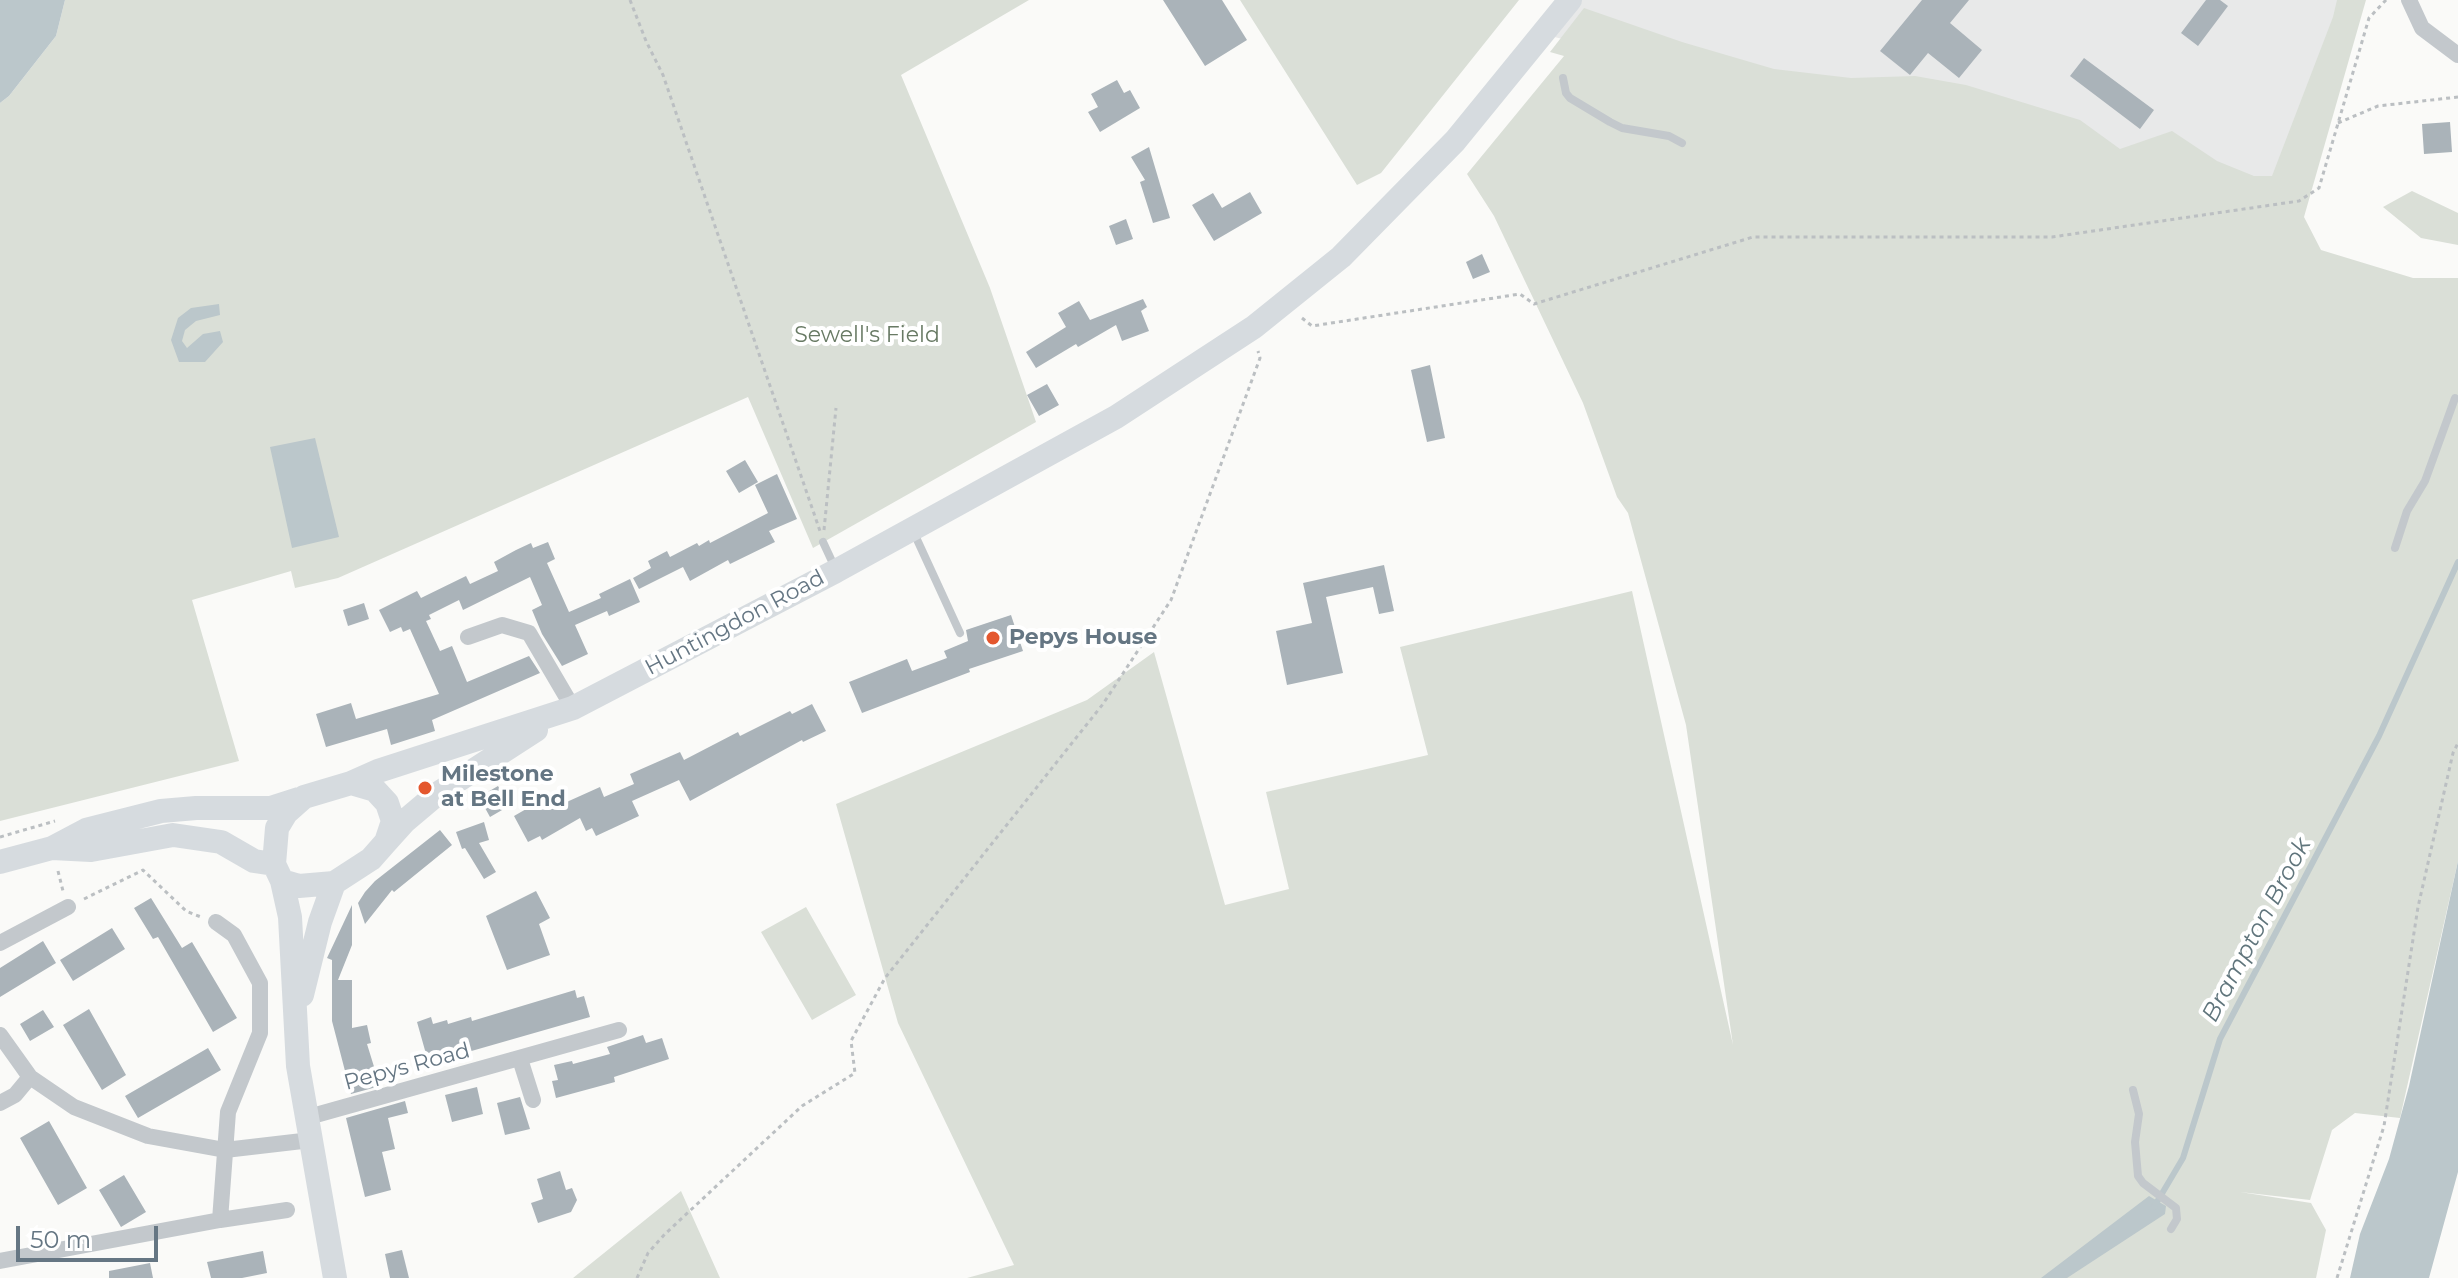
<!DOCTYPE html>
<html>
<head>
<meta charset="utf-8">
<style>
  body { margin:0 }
  #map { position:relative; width:2458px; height:1278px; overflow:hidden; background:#fafaf8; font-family:Montserrat,sans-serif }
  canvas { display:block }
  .scale { position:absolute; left:16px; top:1226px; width:142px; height:36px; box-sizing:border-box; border:4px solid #657683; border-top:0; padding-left:10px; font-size:24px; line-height:28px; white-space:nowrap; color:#657683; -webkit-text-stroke:6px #fff; paint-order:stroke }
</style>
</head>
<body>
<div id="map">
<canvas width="2458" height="1278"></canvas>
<div class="scale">50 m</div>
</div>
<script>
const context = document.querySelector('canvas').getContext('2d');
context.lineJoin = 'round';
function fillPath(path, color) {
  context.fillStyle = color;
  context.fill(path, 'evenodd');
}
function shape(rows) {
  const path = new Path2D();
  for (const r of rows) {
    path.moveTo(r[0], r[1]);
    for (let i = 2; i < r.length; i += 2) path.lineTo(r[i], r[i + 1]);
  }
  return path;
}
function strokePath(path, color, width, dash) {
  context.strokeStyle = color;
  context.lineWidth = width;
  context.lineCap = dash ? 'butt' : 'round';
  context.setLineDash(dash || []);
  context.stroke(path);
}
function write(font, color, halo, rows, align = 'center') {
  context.font = font + ' Montserrat,sans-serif';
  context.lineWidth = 8;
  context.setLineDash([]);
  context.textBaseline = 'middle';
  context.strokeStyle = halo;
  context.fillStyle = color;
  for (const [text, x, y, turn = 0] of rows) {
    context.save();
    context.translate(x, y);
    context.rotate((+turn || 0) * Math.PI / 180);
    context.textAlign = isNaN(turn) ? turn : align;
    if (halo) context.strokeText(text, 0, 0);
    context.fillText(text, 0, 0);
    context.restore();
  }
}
fillPath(shape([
  [1570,0,2353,0,2293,194,2015,156,1543,34]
]), '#e8e9e9');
fillPath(shape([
  [65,0,1029,0,901,75,990,288,1036,422,813,548,748,397,338,578,295,588,291,571,192,600,239,761,0,821,0,103,9,96,56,36],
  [1240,0,1519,0,1381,173,1357,185],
  [2337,0,2366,0,2304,217,2321,250,2413,278,2458,278,2458,861,2400,1118,2355,1113,2332,1130,2310,1200,2240,1192,2311,1203,2326,1230,2316,1278,967,1278,1014,1265,898,1023,836,804,1087,700,1154,652,1225,905,1289,889,1266,792,1428,755,1400,647,1632,591,1733,1045,1686,725,1628,513,1617,497,1583,403,1494,216,1467,174,1564,56,1550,52,1584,8,1682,42,1774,69,1851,78,1915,76,1966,85,2080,120,2120,149,2172,131,2217,161,2254,176,2272,176,2333,17],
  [2412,191,2458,213,2458,245,2421,238,2383,207],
  [806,907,856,995,812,1020,761,932],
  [681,1191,720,1278,573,1278]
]), '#dadfd7');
fillPath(shape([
  [0,0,65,0,56,36,9,96,0,103],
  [219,304,220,315,196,321,185,330,182,341,187,348,203,334,220,331,223,342,205,362,179,362,171,340,178,318,191,308],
  [315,438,339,537,292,548,270,447],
  [2458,861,2458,1172,2429,1278,2350,1278,2360,1234,2389,1159,2409,1086],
  [2149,1196,2166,1206,2165,1214,2067,1278,2041,1278]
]), '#bbc7cb');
strokePath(shape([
  [2154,1207,2183,1158,2220,1039,2379,736,2458,562]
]), '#bbc7cb', 6);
fillPath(shape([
  [1163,0,1222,0,1247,40,1205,66],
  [1922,0,1969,0,1950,23,1982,50,1959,78,1928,53,1910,75,1880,51],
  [2206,0,2220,0,2228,6,2198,46,2181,33],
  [2084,58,2154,110,2140,129,2070,76],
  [1117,80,1124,93,1130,90,1140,108,1100,132,1088,112,1098,107,1091,94],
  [2450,122,2452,152,2424,154,2422,124],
  [1149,147,1170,218,1153,223,1140,182,1145,180,1131,157],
  [1250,192,1262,213,1214,241,1192,205,1213,193,1222,208],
  [1126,219,1133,239,1116,245,1109,226],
  [1482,254,1490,272,1473,279,1466,262],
  [1143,299,1147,307,1141,311,1149,331,1122,341,1116,325,1078,347,1076,344,1036,368,1026,352,1066,327,1058,313,1079,301,1090,320],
  [1430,365,1445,438,1427,442,1411,370],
  [1047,384,1059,405,1039,416,1027,395],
  [745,460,758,482,739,493,726,471],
  [777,474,797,519,769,531,775,542,730,564,728,560,690,581,683,567,639,589,633,578,651,568,648,561,667,551,670,557,697,543,699,546,709,540,710,543,768,513,755,485],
  [548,542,555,559,547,563,569,612,601,598,599,594,630,579,640,602,609,616,607,611,575,625,588,654,562,666,542,634,532,610,542,605,530,577,463,610,459,600,429,615,431,619,426,621,440,651,452,646,467,682,529,656,540,673,432,720,435,731,391,745,387,729,326,747,316,714,351,703,356,719,439,694,410,629,403,632,401,627,390,632,379,610,417,591,421,598,466,576,470,584,498,571,494,562,516,550,531,543,533,548],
  [1384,565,1394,611,1379,614,1373,587,1326,597,1343,673,1287,685,1276,631,1312,623,1303,583],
  [364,603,369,619,348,626,343,610],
  [1011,615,1023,651,969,669,970,672,862,713,849,682,907,659,912,671,947,658,944,651,968,641,966,630],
  [812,704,826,731,803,742,802,740,690,801,679,780,632,801,639,816,596,836,592,828,586,831,580,818,542,840,540,836,528,842,514,816,554,793,560,805,600,787,604,797,634,784,630,774,680,752,684,760,738,732,740,736,790,711,792,714],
  [498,786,509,806,490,817,479,797],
  [484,822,489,840,479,843,496,872,484,879,465,848,462,849,456,832],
  [440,830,452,845,394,892,392,890,365,924,358,903,365,892,375,881],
  [536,891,550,918,539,924,550,955,507,970,486,916],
  [151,898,182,948,192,942,237,1018,213,1032,158,937,153,939,134,908],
  [352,905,352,945,338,980,352,980,352,1028,367,1025,371,1043,367,1044,380,1086,351,1094,332,1021,332,960,327,958],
  [112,928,125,949,73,981,60,960],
  [43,941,56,963,0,997,0,968],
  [575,990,577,998,584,996,590,1017,468,1052,466,1048,428,1061,417,1022,431,1017,433,1024,447,1020,448,1024,471,1017,472,1021],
  [89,1009,126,1075,102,1090,63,1025],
  [43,1010,54,1027,30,1041,20,1024],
  [643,1035,646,1043,662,1038,669,1059,614,1077,615,1082,556,1098,552,1081,558,1080,554,1065,572,1061,573,1064,610,1054,607,1047],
  [208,1048,221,1070,138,1118,125,1096],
  [477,1087,483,1114,452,1122,445,1095],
  [520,1097,530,1129,505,1135,497,1103],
  [405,1101,408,1113,388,1118,395,1149,382,1152,391,1190,365,1197,346,1118],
  [49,1121,87,1188,58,1205,20,1138],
  [560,1171,566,1190,572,1188,577,1200,571,1212,538,1223,531,1203,543,1199,537,1179],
  [124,1175,146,1212,121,1227,99,1190],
  [402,1250,409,1278,390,1278,385,1254],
  [263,1251,267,1273,242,1278,211,1278,207,1262],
  [150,1263,153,1278,109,1278,109,1271]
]), '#aab3b9');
strokePath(shape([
  [630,0,646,41,663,75,820,531],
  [2338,123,2378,106,2458,97],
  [1302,318,1312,326,1520,294,1534,304,1753,237,2052,237,2299,201,2319,188,2369,18,2386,0],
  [824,530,836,408],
  [0,837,55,821],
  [58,871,63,891],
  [84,899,143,870,186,911,201,917],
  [637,1278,648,1253,665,1234,802,1106,855,1073,851,1041,885,978,1103,704,1171,600,1260,358,1258,351],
  [2337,1278,2384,1126,2418,907,2453,753,2458,743]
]), '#bbbfc2', 3, [4, 4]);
strokePath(shape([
  [1563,78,1566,93,1570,98,1610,122,1622,128,1669,136,1682,143],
  [914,533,960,633],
  [823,542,836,570],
  [2395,548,2407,511,2425,481,2455,398],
  [2133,1090,2139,1114,2135,1142,2138,1176,2143,1183,2176,1208,2177,1219,2171,1229]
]), '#c3c8cc', 8);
strokePath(shape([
  [2409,0,2422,28,2458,55],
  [468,637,502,625,529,633,573,708],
  [216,922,234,935,260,983,260,1033,228,1112,220,1220],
  [0,943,68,907],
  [0,1035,30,1077,74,1107,148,1136,225,1150,311,1140],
  [520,1059,533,1100],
  [0,1103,15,1095,30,1077],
  [305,1118,619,1030],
  [0,1261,220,1220,287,1210]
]), '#c3c8cc', 16);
strokePath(shape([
  [351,783,378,771,573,708,836,571,1116,417,1254,327,1341,257,1455,141,1570,0],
  [386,842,393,821,387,803,375,790,351,783,304,797,286,813,277,828,274,864,282,881,299,886,334,883,371,859,386,842,405,821,437,794,536,730],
  [52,848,91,850,173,835,221,842,254,861,274,864],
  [0,862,52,848,86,830,161,811,196,808,271,808,299,799],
  [282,881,290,917,298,1066,335,1278],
  [302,995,320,922,334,883]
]), '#d6dbdf', 24);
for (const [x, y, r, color] of [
  [993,638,8,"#e4572e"],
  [425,788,8,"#e4572e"]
]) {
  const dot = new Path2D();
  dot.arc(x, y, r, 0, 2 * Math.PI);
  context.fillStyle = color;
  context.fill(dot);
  strokePath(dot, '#fff', 3);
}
write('22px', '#687a64', '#fff', [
  ["Sewell's Field",867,336]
]);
write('22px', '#657683', '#fff', [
  ["Huntingdon Road",735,623,-28],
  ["Pepys Road",407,1067,-15]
]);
write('bold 22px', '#657683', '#fff', [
  ["Pepys House",1009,638],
  ["Milestone",441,775],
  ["at Bell End",441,800]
], 'left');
write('italic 24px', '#60757c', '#fff', [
  ["Brampton Brook",2257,930,-62]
]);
</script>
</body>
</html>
